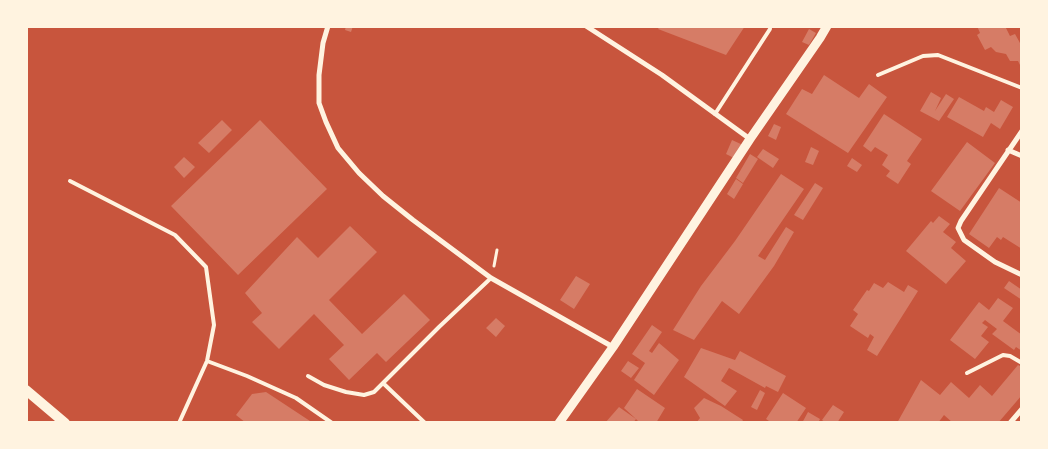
<!DOCTYPE html>
<html>
<head>
<meta charset="utf-8">
<style>
  body { margin:0 }
  #map { position:relative; width:1048px; height:449px; overflow:hidden; background:#c8553d; font-family:Rubik,sans-serif }
  canvas { display:block }
  .frame { position:absolute; inset:0; border:28px solid #fff3e0; pointer-events:none }
</style>
</head>
<body>
<div id="map">
<canvas width="1048" height="449"></canvas>
<div class="frame"></div>
</div>
<script>
const context = document.querySelector('canvas').getContext('2d');
context.lineJoin = 'round';
function fillPath(path, color) {
  context.fillStyle = color;
  context.fill(path, 'evenodd');
}
function shape(rows) {
  const path = new Path2D();
  for (const r of rows) {
    path.moveTo(r[0], r[1]);
    for (let i = 2; i < r.length; i += 2) path.lineTo(r[i], r[i + 1]);
  }
  return path;
}
function strokePath(path, color, width, dash) {
  context.strokeStyle = color;
  context.lineWidth = width;
  context.lineCap = dash ? 'butt' : 'round';
  context.setLineDash(dash || []);
  context.stroke(path);
}
fillPath(shape([
  [346,26,353,26,351,32,345,30],
  [660,26,745,26,726,55,658,29],
  [977,26,1005,26,1010,36,1015,34,1020,43,1022,42,1022,65,1020,65,1018,61,1010,61,1006,54,996,52,991,47,985,50,977,35,980,33],
  [809,29,816,33,809,45,802,42],
  [824,75,859,98,869,84,887,97,848,153,786,114,802,89,812,94],
  [931,92,941,98,935,111,946,94,954,99,939,121,920,111],
  [959,97,984,111,986,107,994,112,1001,100,1013,107,1000,129,991,123,983,137,947,117],
  [884,114,922,139,907,161,911,164,898,184,886,176,890,171,882,165,888,155,875,147,871,152,863,146],
  [222,120,232,130,209,153,198,143],
  [260,120,327,189,238,275,171,206],
  [774,124,781,127,776,140,768,136],
  [732,140,743,145,736,159,726,154],
  [967,142,995,163,960,211,931,191],
  [811,147,819,151,813,165,805,162],
  [763,149,779,159,773,168,757,157],
  [750,154,758,159,743,183,736,178],
  [184,157,195,167,184,178,174,167],
  [852,158,862,165,857,172,847,166],
  [781,174,804,189,758,256,765,260,786,227,794,232,774,266,739,314,722,301,694,340,673,330,701,286,735,241],
  [736,179,743,184,734,199,727,194],
  [815,183,823,188,803,220,794,215],
  [999,188,1022,203,1022,249,1003,237,1001,240,997,237,989,248,969,234],
  [939,216,950,224,943,232,956,242,951,248,966,261,946,284,906,251,931,221,933,223],
  [350,226,377,252,329,300,362,334,404,294,430,320,386,362,377,353,349,380,329,359,344,345,314,314,279,349,252,322,262,313,245,293,297,237,318,258],
  [576,276,590,284,574,309,560,300],
  [1009,281,1022,290,1022,300,1004,288],
  [888,282,904,292,908,285,918,291,877,356,867,350,874,337,870,334,868,338,850,326,858,314,853,310,867,290,869,291,874,283,883,288],
  [998,298,1013,308,1003,321,1022,335,1022,351,1016,347,1014,350,992,334,997,329,985,320,982,323,988,327,981,336,989,342,975,359,950,340,979,302,989,310],
  [496,318,505,326,496,337,486,328],
  [652,325,662,332,649,351,652,353,659,343,679,360,654,395,634,380,645,363,632,354],
  [701,348,735,360,740,351,786,376,778,392,766,386,765,388,729,368,721,381,737,391,725,406,684,377],
  [628,361,639,368,631,378,621,371],
  [1018,365,1022,367,1022,395,998,423,953,423,944,415,938,423,897,423,921,380,940,395,951,382,969,398,980,385,992,396],
  [637,389,665,408,656,423,640,423,636,419,633,423,605,423,619,407,636,419,624,408],
  [760,390,765,393,757,410,751,407],
  [266,392,310,421,308,423,246,423,236,415,252,394],
  [783,393,806,408,796,423,772,423,766,419],
  [704,398,721,406,743,420,741,423,696,423,700,418,694,408],
  [833,405,844,412,837,423,826,423,822,420],
  [808,412,820,419,818,423,802,423]
]), '#d67c66');
strokePath(shape([
  [494,266,497,250]
]), '#fff3e0', 3);
strokePath(shape([
  [878,75,923,56,938,55,1022,88],
  [715,114,770,29],
  [70,181,175,235,206,267,214,325,207,361,179,423],
  [207,361,247,376,296,398,332,423],
  [967,373,1003,355,1010,356,1022,363],
  [308,376,324,385,346,392,364,395,374,392,439,327,491,278],
  [384,384,425,423]
]), '#fff3e0', 4);
strokePath(shape([
  [328,26,323,43,319,75,319,103,326,122,338,148,359,173,383,196,413,220,491,278,613,347],
  [586,26,662,75,750,139],
  [1022,131,961,221,958,228,964,240,995,262,1022,275],
  [1008,150,1022,156],
  [1010,423,1022,409]
]), '#fff3e0', 5);
strokePath(shape([
  [559,423,613,347,750,139,820,38,827,26]
]), '#fff3e0', 9);
strokePath(shape([
  [26,390,65,423]
]), '#fff3e0', 10);
</script>
</body>
</html>
